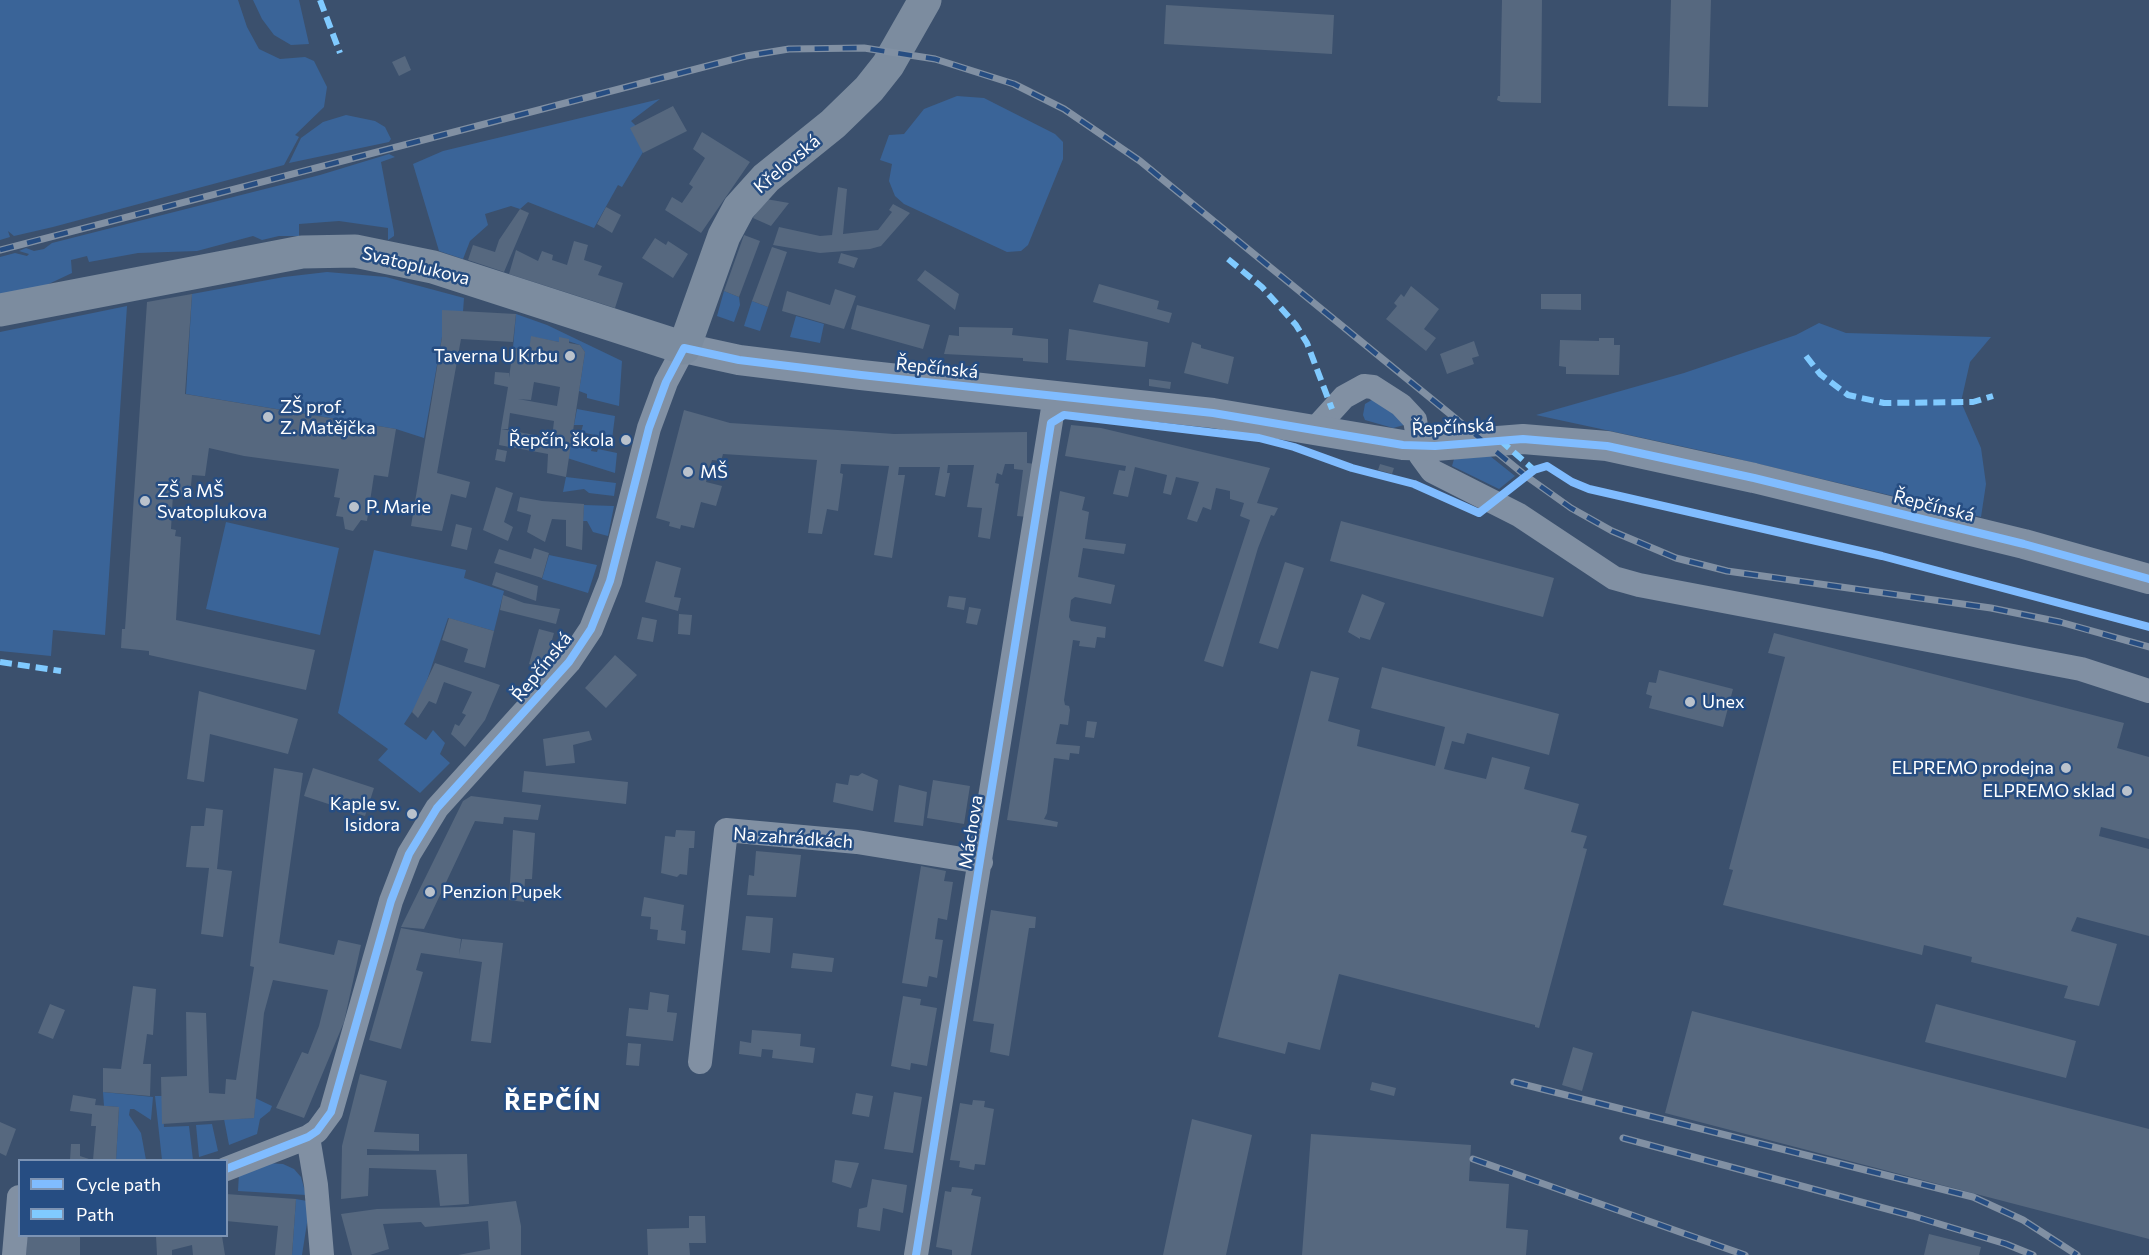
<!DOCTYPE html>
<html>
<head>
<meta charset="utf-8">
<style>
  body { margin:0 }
  #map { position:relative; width:2149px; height:1255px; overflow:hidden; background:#3b506d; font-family:Commissioner,sans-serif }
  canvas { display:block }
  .legend { position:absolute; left:18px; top:1159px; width:210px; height:78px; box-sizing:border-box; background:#264d82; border:2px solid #7d94b4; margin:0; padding:8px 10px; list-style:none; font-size:18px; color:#fff }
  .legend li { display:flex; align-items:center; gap:12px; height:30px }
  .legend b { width:30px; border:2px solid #7d94b4 }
</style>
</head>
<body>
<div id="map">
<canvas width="2149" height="1255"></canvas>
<ul class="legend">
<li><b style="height:8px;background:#80bcff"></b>Cycle path</li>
<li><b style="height:8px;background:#80caff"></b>Path</li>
</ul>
</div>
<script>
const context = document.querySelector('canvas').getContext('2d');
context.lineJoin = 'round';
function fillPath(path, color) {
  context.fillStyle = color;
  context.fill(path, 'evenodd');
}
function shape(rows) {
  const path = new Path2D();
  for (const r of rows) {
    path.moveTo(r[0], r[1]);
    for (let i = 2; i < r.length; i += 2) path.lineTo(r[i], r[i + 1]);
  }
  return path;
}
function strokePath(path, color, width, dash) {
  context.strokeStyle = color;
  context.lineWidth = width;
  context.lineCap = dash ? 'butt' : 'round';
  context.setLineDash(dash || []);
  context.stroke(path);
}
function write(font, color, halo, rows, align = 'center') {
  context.font = font + ' Commissioner,sans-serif';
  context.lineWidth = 5;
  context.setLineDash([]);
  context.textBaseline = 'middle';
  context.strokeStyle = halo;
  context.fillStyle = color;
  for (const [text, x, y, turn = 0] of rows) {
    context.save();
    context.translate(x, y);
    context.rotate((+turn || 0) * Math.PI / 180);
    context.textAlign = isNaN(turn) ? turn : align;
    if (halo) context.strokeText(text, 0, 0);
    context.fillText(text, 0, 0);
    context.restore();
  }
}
fillPath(shape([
  [0,0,238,0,247,27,259,49,280,59,305,57,314,61,327,87,324,107,295,135,299,137,284,165,53,227,14,236,8,231,10,237,0,240],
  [253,0,299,0,309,44,291,45,274,35,262,19],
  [957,96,984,98,1055,134,1063,142,1063,159,1028,245,1021,251,1007,252,904,204,895,196,889,181,892,164,880,160,889,135,904,134,924,109],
  [660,99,631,121,636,126,643,152,622,187,618,185,594,228,528,202,520,209,511,206,485,214,488,225,470,241,463,259,439,251,413,164,443,151],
  [346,115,375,121,385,127,391,139,389,142,289,163,301,138,323,122],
  [389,154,395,157,381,162,394,232,394,236,388,240,388,228,339,221,299,224,299,236,279,236,262,240,253,236,197,251,138,253,89,262,87,256,71,260,72,273,38,289,0,297,0,257,15,253,27,256,29,254,19,251,26,248,34,251,44,249,52,243,320,175],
  [327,272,386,277,464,298,463,312,443,311,442,337,424,438,396,429,186,394,192,294,284,277],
  [724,291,739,297,740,305,734,322,717,316],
  [752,301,768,307,760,331,744,326],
  [127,306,105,635,53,630,51,656,0,651,0,332],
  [516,314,547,325,622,361,619,406,587,398,587,394,579,391,585,352,580,345,559,338,559,342,532,337,529,350,513,348],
  [796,316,824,324,820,343,790,337],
  [1819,323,1846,333,1991,337,1970,362,1961,402,1981,448,1986,484,1981,517,1717,454,1536,415,1684,373,1796,335],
  [1375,398,1382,400,1404,425,1393,428,1365,420,1363,415,1365,404],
  [577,409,615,416,612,439,581,432,583,425,574,425],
  [570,443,592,448,591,451,597,452,598,449,617,453,615,473,567,458],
  [1490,456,1515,476,1499,489,1452,466,1454,459],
  [566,477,616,483,614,496,589,493,584,489,563,492],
  [584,505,614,506,608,536,593,532,587,521,583,521],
  [226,522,339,548,320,635,206,609],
  [374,550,466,570,464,578,504,591,494,631,448,618,421,698,404,724,426,740,433,730,445,743,440,754,450,763,420,793,378,760,388,749,338,713],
  [549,555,597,565,588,593,542,579],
  [103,1092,153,1097,151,1120,134,1109,130,1109,129,1115,141,1133,146,1160,116,1160,119,1107,104,1106],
  [155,1096,162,1096,164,1127,189,1126,193,1160,162,1160],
  [255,1098,272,1106,270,1111,260,1119,257,1134,229,1145,224,1119,254,1118],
  [212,1124,218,1151,199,1157,196,1125],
  [267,1163,283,1164,294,1169,301,1177,306,1195,238,1191,239,1173],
  [296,1199,307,1201,307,1223,302,1255,292,1255]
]), '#3a6498');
fillPath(shape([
  [1502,0,1542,0,1541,103,1501,102,1497,100,1498,96,1500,96],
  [1671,0,1711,0,1708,107,1668,106],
  [1166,5,1334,15,1332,54,1164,44],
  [405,56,411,70,399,76,392,62],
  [673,106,687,131,643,153,630,128],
  [702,132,750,162,701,233,665,210,672,197,682,203,693,187,689,184,705,158,693,149],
  [838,187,847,189,843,234,878,230,892,212,889,210,893,204,910,213,881,246,870,249,820,253,773,245,779,227,820,236,832,235],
  [766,199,789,203,771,226,753,218],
  [606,207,621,215,612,233,597,224],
  [520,209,529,213,504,272,468,260,473,245,495,252,499,240],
  [744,235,760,241,739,297,724,291],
  [655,238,666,245,668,241,688,254,673,278,642,258],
  [574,241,588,245,584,260,602,266,598,275,623,283,615,308,509,274,516,250,538,261,542,251,553,255,552,260,567,265],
  [772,247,787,252,768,307,752,301],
  [841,253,858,258,854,268,838,263],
  [925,270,959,294,955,310,917,280],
  [1099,284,1159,301,1157,309,1172,313,1169,323,1093,302],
  [1411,286,1439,309,1424,329,1436,338,1426,351,1386,319,1397,306,1394,303,1401,294,1404,297],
  [835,289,856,296,844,329,782,311,787,291,830,305],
  [192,294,185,394,396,429,388,477,374,475,367,521,361,520,353,531,345,529,343,517,336,516,340,498,334,497,339,469,244,456,209,448,205,476,192,475,190,495,173,494,171,529,176,530,175,536,181,537,176,620,315,650,306,690,149,655,149,651,121,648,122,629,125,629,147,302],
  [1541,294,1581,294,1581,310,1541,309],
  [857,305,930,325,923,349,851,329],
  [442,310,516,314,513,342,461,339,437,473,470,482,466,498,451,494,442,531,411,526,442,337],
  [959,327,1013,328,1012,335,1048,339,1048,363,1023,361,1023,358,944,354,949,335,959,336],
  [1069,329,1148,342,1145,367,1066,360],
  [531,336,559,342,559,337,569,339,569,343,580,345,585,352,566,477,547,473,548,454,499,445,501,429,552,438,554,421,510,413,508,429,501,429,508,387,494,384,495,372,509,373,509,378,513,348,529,350],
  [534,382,560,387,557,406,518,399,531,400],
  [1599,338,1614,338,1614,345,1620,345,1619,375,1566,374,1566,367,1559,366,1560,340,1599,341],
  [1474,341,1479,356,1472,358,1474,364,1447,374,1440,354],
  [1192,342,1201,345,1201,348,1234,357,1228,384,1184,373],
  [1149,379,1171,382,1170,389,1149,386],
  [684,410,730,423,838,430,894,434,1027,432,1027,463,1036,464,1028,517,1017,516,1023,470,1014,469,1014,464,1005,464,1002,475,997,473,995,483,999,484,990,539,978,537,982,508,967,507,974,465,948,465,947,473,950,473,945,497,935,495,940,467,899,467,898,475,905,475,892,558,874,555,889,466,841,464,840,473,843,474,838,511,827,509,822,534,808,533,817,460,723,454,721,461,712,460,706,482,722,486,716,506,701,502,694,528,681,525,680,529,669,526,670,522,656,518],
  [1071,425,1101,428,1270,468,1257,503,1278,508,1274,516,1271,515,1258,548,1223,667,1204,661,1250,520,1240,516,1244,503,1230,499,1230,491,1216,488,1211,510,1203,507,1197,522,1187,519,1199,482,1176,477,1171,495,1163,493,1167,475,1135,467,1128,497,1113,494,1119,470,1125,471,1126,466,1065,456],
  [497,449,507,451,505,462,495,460],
  [1380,464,1394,468,1392,474,1378,470],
  [496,487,513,493,504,522,513,527,508,541,483,530],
  [1060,491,1085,497,1082,510,1089,512,1085,539,1126,544,1124,554,1083,548,1078,577,1115,585,1111,604,1075,597,1071,600,1069,617,1071,621,1106,627,1105,638,1097,637,1095,648,1079,646,1080,641,1073,640,1064,700,1065,705,1069,706,1070,710,1068,725,1060,724,1056,744,1080,746,1079,754,1070,753,1069,760,1054,758,1047,813,1044,819,1058,822,1057,827,1007,820],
  [520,497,542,501,584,504,582,550,566,546,566,520,552,519,545,542,527,532,531,515,517,511],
  [1341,521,1554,578,1543,617,1330,561],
  [456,524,472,528,467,550,451,546],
  [534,548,549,553,542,578,494,563,499,549,531,559],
  [656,561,681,568,674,597,681,598,678,611,645,602],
  [1285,562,1304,568,1278,649,1259,643],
  [496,572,538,586,536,601,492,585],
  [1362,594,1385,603,1370,640,1360,637,1360,639,1348,632],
  [503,595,524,603,560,609,556,624,500,610],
  [949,596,966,598,964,610,947,607],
  [969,607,981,609,977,625,966,623],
  [679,614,692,615,690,635,678,634],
  [642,617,657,620,653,642,637,639],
  [449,618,494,631,485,668,464,662,468,649,442,640],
  [539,629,554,633,544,668,529,664],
  [1774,633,2124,723,2117,748,2149,757,2149,839,2101,827,2099,836,2149,849,2149,936,2077,917,2071,931,2117,944,2099,1006,2064,998,2068,986,1971,962,1972,957,1924,945,1922,955,1723,905,1733,870,1729,869,1785,657,1768,653],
  [615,655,637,675,606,708,585,688],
  [435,663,500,685,485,720,465,747,451,734,455,724,459,726,466,715,462,713,472,692,444,682,436,704,429,701,418,718,412,712],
  [1382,667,1559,714,1549,755,1467,733,1464,744,1452,741,1444,769,1486,779,1492,757,1530,767,1524,789,1579,804,1571,832,1587,836,1583,848,1587,849,1539,1028,1535,1027,1535,1025,1339,974,1320,1050,1288,1042,1285,1054,1218,1037,1311,671,1339,678,1328,721,1360,730,1357,746,1435,766,1445,727,1371,708],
  [1659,670,1733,689,1723,727,1649,708,1652,696,1646,694,1649,682,1656,683],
  [199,691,298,719,288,754,210,734,204,782,187,779],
  [1087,721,1097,722,1094,738,1085,737],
  [589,731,592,740,573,745,575,763,546,766,543,739],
  [274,768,303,773,279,943,334,955,338,940,361,945,344,1022,304,1118,276,1108,302,1052,308,1054,319,1026,328,990,273,980,264,1013,254,1118,162,1124,161,1077,187,1076,186,1012,206,1013,209,1093,225,1094,226,1079,236,1080,254,967,250,966],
  [313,768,374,788,365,816,304,796],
  [524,771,628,782,626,804,522,792],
  [862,773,878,780,873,811,833,802,836,783,848,785,850,775,858,776],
  [933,780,970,786,964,824,927,818],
  [899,785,927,792,923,826,894,822],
  [471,796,541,805,538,820,504,817,503,824,475,821,424,929,401,927,463,801],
  [206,808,223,810,217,869,232,871,223,937,201,934,209,868,186,867,191,826,204,826],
  [513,830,535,833,532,879,525,879,524,902,509,900],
  [676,830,695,831,694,848,689,848,687,875,680,874,677,877,661,873,665,836,675,837],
  [756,851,801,855,796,897,747,895,749,875,754,876],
  [921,866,946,871,944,881,953,882,947,920,938,918,935,939,943,940,937,978,929,976,927,987,902,983],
  [644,897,684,905,681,930,686,931,685,944,657,940,658,930,650,929,651,917,641,916],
  [991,910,1036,917,1035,928,1029,928,1009,1056,990,1052,994,1024,973,1021],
  [746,916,773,918,770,953,742,950],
  [401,928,461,939,459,955,462,939,503,943,491,1043,471,1041,482,962,421,953,416,970,423,972,401,1049,369,1040],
  [793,953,834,958,832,972,791,968],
  [133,986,156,989,153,1035,147,1034,143,1064,151,1064,150,1096,103,1092,103,1068,121,1069],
  [650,992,669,995,667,1012,677,1013,673,1041,626,1036,629,1008,648,1010],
  [903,996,921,999,920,1005,937,1008,927,1066,911,1063,910,1070,891,1066],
  [50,1004,65,1010,53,1039,38,1033],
  [1936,1004,2076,1041,2066,1078,1925,1042],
  [1692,1011,2149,1129,2149,1239,1665,1113],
  [752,1030,801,1034,800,1046,815,1048,813,1063,772,1058,773,1050,762,1049,761,1057,739,1054,740,1041,751,1043],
  [628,1043,641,1044,639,1066,626,1065],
  [1573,1047,1593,1053,1582,1091,1562,1085],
  [360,1074,387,1081,374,1132,419,1134,419,1151,367,1149,367,1155,467,1154,469,1204,440,1206,436,1170,369,1168,368,1196,341,1199,342,1146],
  [1372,1082,1396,1088,1394,1096,1370,1090],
  [894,1092,922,1097,913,1153,884,1149],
  [856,1093,873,1096,869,1117,852,1114],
  [73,1095,96,1099,95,1105,119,1107,116,1160,93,1160,96,1126,91,1126,92,1114,70,1111],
  [973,1100,985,1101,984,1107,994,1109,985,1165,975,1164,974,1170,959,1167,960,1161,950,1160,960,1103,972,1105],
  [1192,1119,1252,1135,1226,1255,1163,1255],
  [0,1122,16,1129,6,1156,0,1153],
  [1311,1134,1471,1145,1469,1181,1509,1184,1506,1228,1528,1230,1526,1255,1302,1255],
  [71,1144,80,1144,80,1156,92,1160,70,1160],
  [835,1160,859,1163,851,1188,832,1182],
  [872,1179,907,1185,903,1213,883,1208,880,1231,857,1227,859,1209,867,1207],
  [952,1187,973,1189,971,1195,981,1197,971,1255,952,1255,952,1250,936,1247,945,1191,951,1192],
  [226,1194,296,1199,292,1255,275,1255,278,1226,226,1221],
  [516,1201,521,1226,521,1255,458,1255,490,1249,488,1221,425,1227,421,1222,383,1224,389,1249,370,1255,352,1255,341,1214,377,1209,464,1207],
  [689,1216,705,1216,706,1243,689,1243,690,1255,648,1255,647,1229,689,1228],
  [1929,1234,1981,1247,1979,1255,1924,1255],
  [27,1236,80,1236,80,1255,26,1255],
  [156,1236,222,1236,225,1255,193,1255,192,1245,172,1250,172,1255,157,1255]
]), '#56687f');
strokePath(shape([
  [1314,430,1344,397,1364,386,1373,387,1401,405,1415,420,1421,456,1432,471,1519,515,1614,578,1639,585,2081,669,2149,691],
  [700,1062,726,830,857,842,981,862],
  [308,1137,316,1185,322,1255],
  [226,1169,308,1137,317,1131,331,1112,391,901,409,854,437,808,569,662,591,629,610,581,649,428,666,382,684,348],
  [14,1255,19,1197],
  [916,1255,1055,396]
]), '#8190a3', 24);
strokePath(shape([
  [684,348,739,360,861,375,1213,413,1403,445,1435,446,1523,439,1607,446,1754,478,2024,544,2149,579]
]), '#8190a3', 30);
strokePath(shape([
  [0,310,302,252,355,251,433,267,684,348,724,236,739,208,766,178,833,124,869,89,888,65,925,0]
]), '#7c8c9f', 33);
const rail = shape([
  [0,250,746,56,789,49,864,48,935,59,1014,84,1064,109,1140,161,1526,476,1571,508,1612,531,1676,558,1727,571,1991,608,2060,622,2149,647],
  [1514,1082,1973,1197,2023,1220,2077,1255],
  [1623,1138,1913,1216,2006,1244,2033,1255],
  [1473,1159,1745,1255]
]);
strokePath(rail, '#8190a3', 7);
strokePath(rail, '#264d82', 4.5, [14]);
strokePath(shape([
  [320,0,340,53],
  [1228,259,1262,287,1296,325,1307,343,1332,409],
  [1806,356,1820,374,1848,395,1884,403,1973,402,1993,396],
  [1500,440,1534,470],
  [0,662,61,671]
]), '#80caff', 6, [12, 6]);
strokePath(shape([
  [226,1169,308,1137,317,1131,331,1112,391,901,409,854,437,808,569,662,591,629,610,581,649,428,666,382,684,348,739,360,861,375,1213,413,1403,445,1435,446,1523,439,1607,446,1754,478,2024,544,2149,579],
  [916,1255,1051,423,1064,415,1259,438,1294,447,1352,468,1414,484,1479,513,1534,470,1547,466,1572,482,1589,489,1882,556,2149,627]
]), '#80bcff', 8);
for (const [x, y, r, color] of [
  [570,356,6,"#bac2cc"],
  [268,417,6,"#bac2cc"],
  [626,440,6,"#bac2cc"],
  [688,472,6,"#bac2cc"],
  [145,501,6,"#bac2cc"],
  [354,507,6,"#bac2cc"],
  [1690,702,6,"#bac2cc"],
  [2066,768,6,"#bac2cc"],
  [2127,791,6,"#bac2cc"],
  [412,814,6,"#bac2cc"],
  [430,892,6,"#bac2cc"]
]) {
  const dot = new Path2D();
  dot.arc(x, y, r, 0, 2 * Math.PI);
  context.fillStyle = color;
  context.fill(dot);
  strokePath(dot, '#264d82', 2);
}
write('18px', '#fff', '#264d82', [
  ["Křelovská",787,164,-40],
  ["Svatoplukova",416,266,14],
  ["Řepčínská",937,368,6],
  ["Řepčínská",1453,427,-3],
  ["Řepčínská",1934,506,14],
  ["Řepčínská",542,667,-51],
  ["Máchova",971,832,-81],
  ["Na zahrádkách",793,838,4]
]);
write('18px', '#fff', '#264d82', [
  ["Taverna U Krbu",558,356,"right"],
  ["ZŠ prof.",280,407],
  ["Z. Matějčka",280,428],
  ["Řepčín, škola",614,440,"right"],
  ["MŠ",700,472],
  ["ZŠ a MŠ",157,491],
  ["Svatoplukova",157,512],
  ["P. Marie",366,507],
  ["Unex",1702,702],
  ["ELPREMO prodejna",2054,768,"right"],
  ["ELPREMO sklad",2115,791,"right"],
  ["Kaple sv.",400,804,"right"],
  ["Isidora",400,825,"right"],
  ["Penzion Pupek",442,892]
], 'left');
context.letterSpacing = '1.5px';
write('bold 24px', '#fff', '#264d82', [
  ["ŘEPČÍN",553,1102]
]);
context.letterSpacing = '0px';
</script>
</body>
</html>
